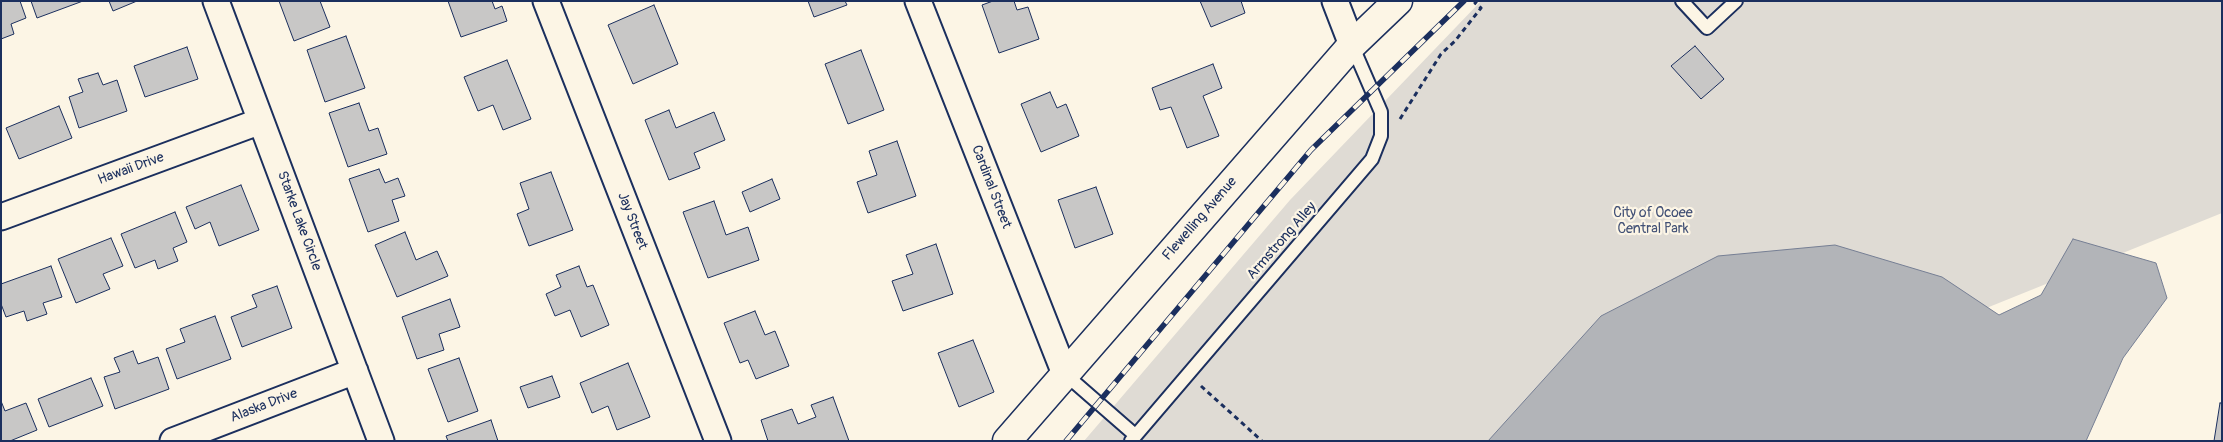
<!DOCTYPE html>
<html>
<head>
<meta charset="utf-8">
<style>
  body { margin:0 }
  #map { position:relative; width:2223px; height:442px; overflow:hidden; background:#fcf5e5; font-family:Pangolin,sans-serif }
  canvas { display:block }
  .frame { position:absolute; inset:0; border:2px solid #1b2f5e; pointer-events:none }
</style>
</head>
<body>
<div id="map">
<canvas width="2223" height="442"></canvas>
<div class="frame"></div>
</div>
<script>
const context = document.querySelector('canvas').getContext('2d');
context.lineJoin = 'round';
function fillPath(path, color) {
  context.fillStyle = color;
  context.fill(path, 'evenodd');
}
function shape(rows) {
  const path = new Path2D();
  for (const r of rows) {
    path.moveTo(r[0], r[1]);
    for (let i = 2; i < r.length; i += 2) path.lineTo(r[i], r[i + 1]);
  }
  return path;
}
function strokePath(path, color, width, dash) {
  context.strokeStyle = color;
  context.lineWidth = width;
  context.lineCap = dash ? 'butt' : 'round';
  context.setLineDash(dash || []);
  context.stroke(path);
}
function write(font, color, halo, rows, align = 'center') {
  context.font = font + ' Pangolin,sans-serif';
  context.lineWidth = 4.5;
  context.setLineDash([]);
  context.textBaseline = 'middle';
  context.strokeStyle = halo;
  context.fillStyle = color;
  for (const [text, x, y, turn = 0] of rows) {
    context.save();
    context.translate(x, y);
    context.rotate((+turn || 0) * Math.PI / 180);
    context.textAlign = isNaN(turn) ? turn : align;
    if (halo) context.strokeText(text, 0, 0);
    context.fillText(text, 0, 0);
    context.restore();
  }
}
fillPath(shape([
  [1481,1,2222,1,2222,213,1922,334,1878,441,1084,441,1290,200]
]), '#dfdbd4');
const water = shape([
  [2073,239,2156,263,2167,298,2123,358,2086,441,1488,441,1601,316,1718,256,1835,245,1942,277,1999,315,2041,295,2073,239]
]);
fillPath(water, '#b2b4b8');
strokePath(water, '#767f94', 1);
const building = shape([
  [1,1,20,1,26,18,11,24,14,34,1,39,1,1],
  [31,1,83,1,37,18,31,1],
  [109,1,137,1,113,11,109,1],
  [279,1,320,1,330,27,294,41,279,1],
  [448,1,492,1,495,9,502,6,507,21,461,37,448,1],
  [808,1,845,1,847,5,814,17,808,1],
  [993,1,1014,1,1017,10,1028,7,1039,39,999,53,982,5,993,1],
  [1200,1,1241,1,1245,13,1211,27,1200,1],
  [654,5,678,64,633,84,608,25,654,5],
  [346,36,365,88,325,102,307,50,346,36],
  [1695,46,1724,79,1701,99,1671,66,1695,46],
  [187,47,198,79,145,97,134,66,187,47],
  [861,50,884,110,848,124,825,64,861,50],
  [507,60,531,119,503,130,493,105,478,111,464,77,507,60],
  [1213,64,1222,88,1203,96,1219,136,1187,148,1171,107,1160,110,1152,88,1213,64],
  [98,73,103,85,117,80,127,111,79,128,69,97,83,92,78,79,98,73],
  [1050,92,1057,108,1066,104,1079,136,1041,152,1021,104,1050,92],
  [359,103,369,131,378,128,387,154,348,167,329,113,359,103],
  [59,106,72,138,19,159,6,128,59,106],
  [669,110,676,128,714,112,725,140,694,153,700,168,669,180,645,120,669,110],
  [897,141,916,196,868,213,857,182,877,175,869,151,897,141],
  [379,169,385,183,398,178,405,196,392,200,399,221,368,232,349,179,379,169],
  [551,172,573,230,529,246,517,214,529,209,520,183,551,172],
  [772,179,780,199,750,212,742,192,772,179],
  [241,185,259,230,219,246,210,222,195,229,186,207,241,185],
  [1096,187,1113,234,1075,248,1058,200,1096,187],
  [714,201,726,235,748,227,759,260,708,278,683,212,714,201],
  [175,212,187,242,173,248,178,261,158,269,155,260,135,268,121,234,175,212],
  [405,232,416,260,437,251,448,276,397,297,375,245,405,232],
  [111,238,123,266,103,274,110,289,76,303,58,259,111,238],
  [936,244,953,294,903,311,892,281,913,274,906,255,936,244],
  [51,266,62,297,43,303,47,314,27,321,24,311,6,317,1,304,1,284,51,266],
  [579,266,587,287,593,285,609,325,581,337,570,310,555,316,546,294,561,287,556,275,579,266],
  [277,286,292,328,242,347,231,317,257,307,252,295,277,286],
  [450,299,460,327,439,334,444,350,417,359,402,317,450,299],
  [755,311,765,335,775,331,789,366,756,379,748,360,740,363,724,323,755,311],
  [215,316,231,359,177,379,166,349,185,342,180,329,215,316],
  [973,340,994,392,959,407,938,353,973,340],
  [133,351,138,364,158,357,169,389,115,409,104,377,120,372,114,358,133,351],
  [459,358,478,411,448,422,428,369,459,358],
  [628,363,650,417,617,430,608,406,592,413,580,383,628,363],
  [552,376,560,397,528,408,520,387,552,376],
  [91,378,103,406,49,427,38,399,91,378],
  [833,397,849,441,768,441,761,420,792,409,798,424,816,417,811,405,833,397],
  [1,401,5,411,26,403,37,430,10,441,1,441,1,401],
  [2220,403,2222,403,2222,441,2214,441,2220,403],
  [491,420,498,441,448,441,446,436,491,420]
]);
fillPath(building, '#c8c7c6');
strokePath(building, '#1b2f5e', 1);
const lane = shape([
  [1682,1,1707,28,1736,1],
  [1065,374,1135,435],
  [1131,441,1372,159,1381,136,1381,112,1352,45]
]);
const street = shape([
  [216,1,381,441],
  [546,1,718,441],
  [918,1,1065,374],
  [1335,1,1352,45],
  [1,217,261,121],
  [173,441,355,371]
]);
const secondary = shape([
  [1007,441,1352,45,1398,1]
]);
strokePath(lane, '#1b2f5e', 16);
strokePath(street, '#1b2f5e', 29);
strokePath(secondary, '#1b2f5e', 31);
strokePath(shape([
  [1400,119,1441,54,1455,41,1481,8,1475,3,1477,1],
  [1201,386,1262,441]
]), '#1b2f5e', 3, [5, 4]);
strokePath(lane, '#fcf5e5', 12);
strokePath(street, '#fcf5e5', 25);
strokePath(secondary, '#fcf5e5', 28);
const rail = shape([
  [1066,441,1311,150,1464,1]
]);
strokePath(rail, '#1b2f5e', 5.5);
strokePath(rail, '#fcf5e5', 4, [11]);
write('14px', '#1b2f5e', '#fcf5e5', [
  ["Hawaii Drive",131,169,-20],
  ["Cardinal Street",991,187,69],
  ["Flewelling Avenue",1200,219,-49],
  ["Starke Lake Circle",299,221,70],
  ["Jay Street",632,221,69],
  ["Armstrong Alley",1282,241,-49],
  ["Alaska Drive",264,406,-21]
]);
write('14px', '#425176', '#fcf5e5', [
  ["City of Ocoee",1653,213],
  ["Central Park",1653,229]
]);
</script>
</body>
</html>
